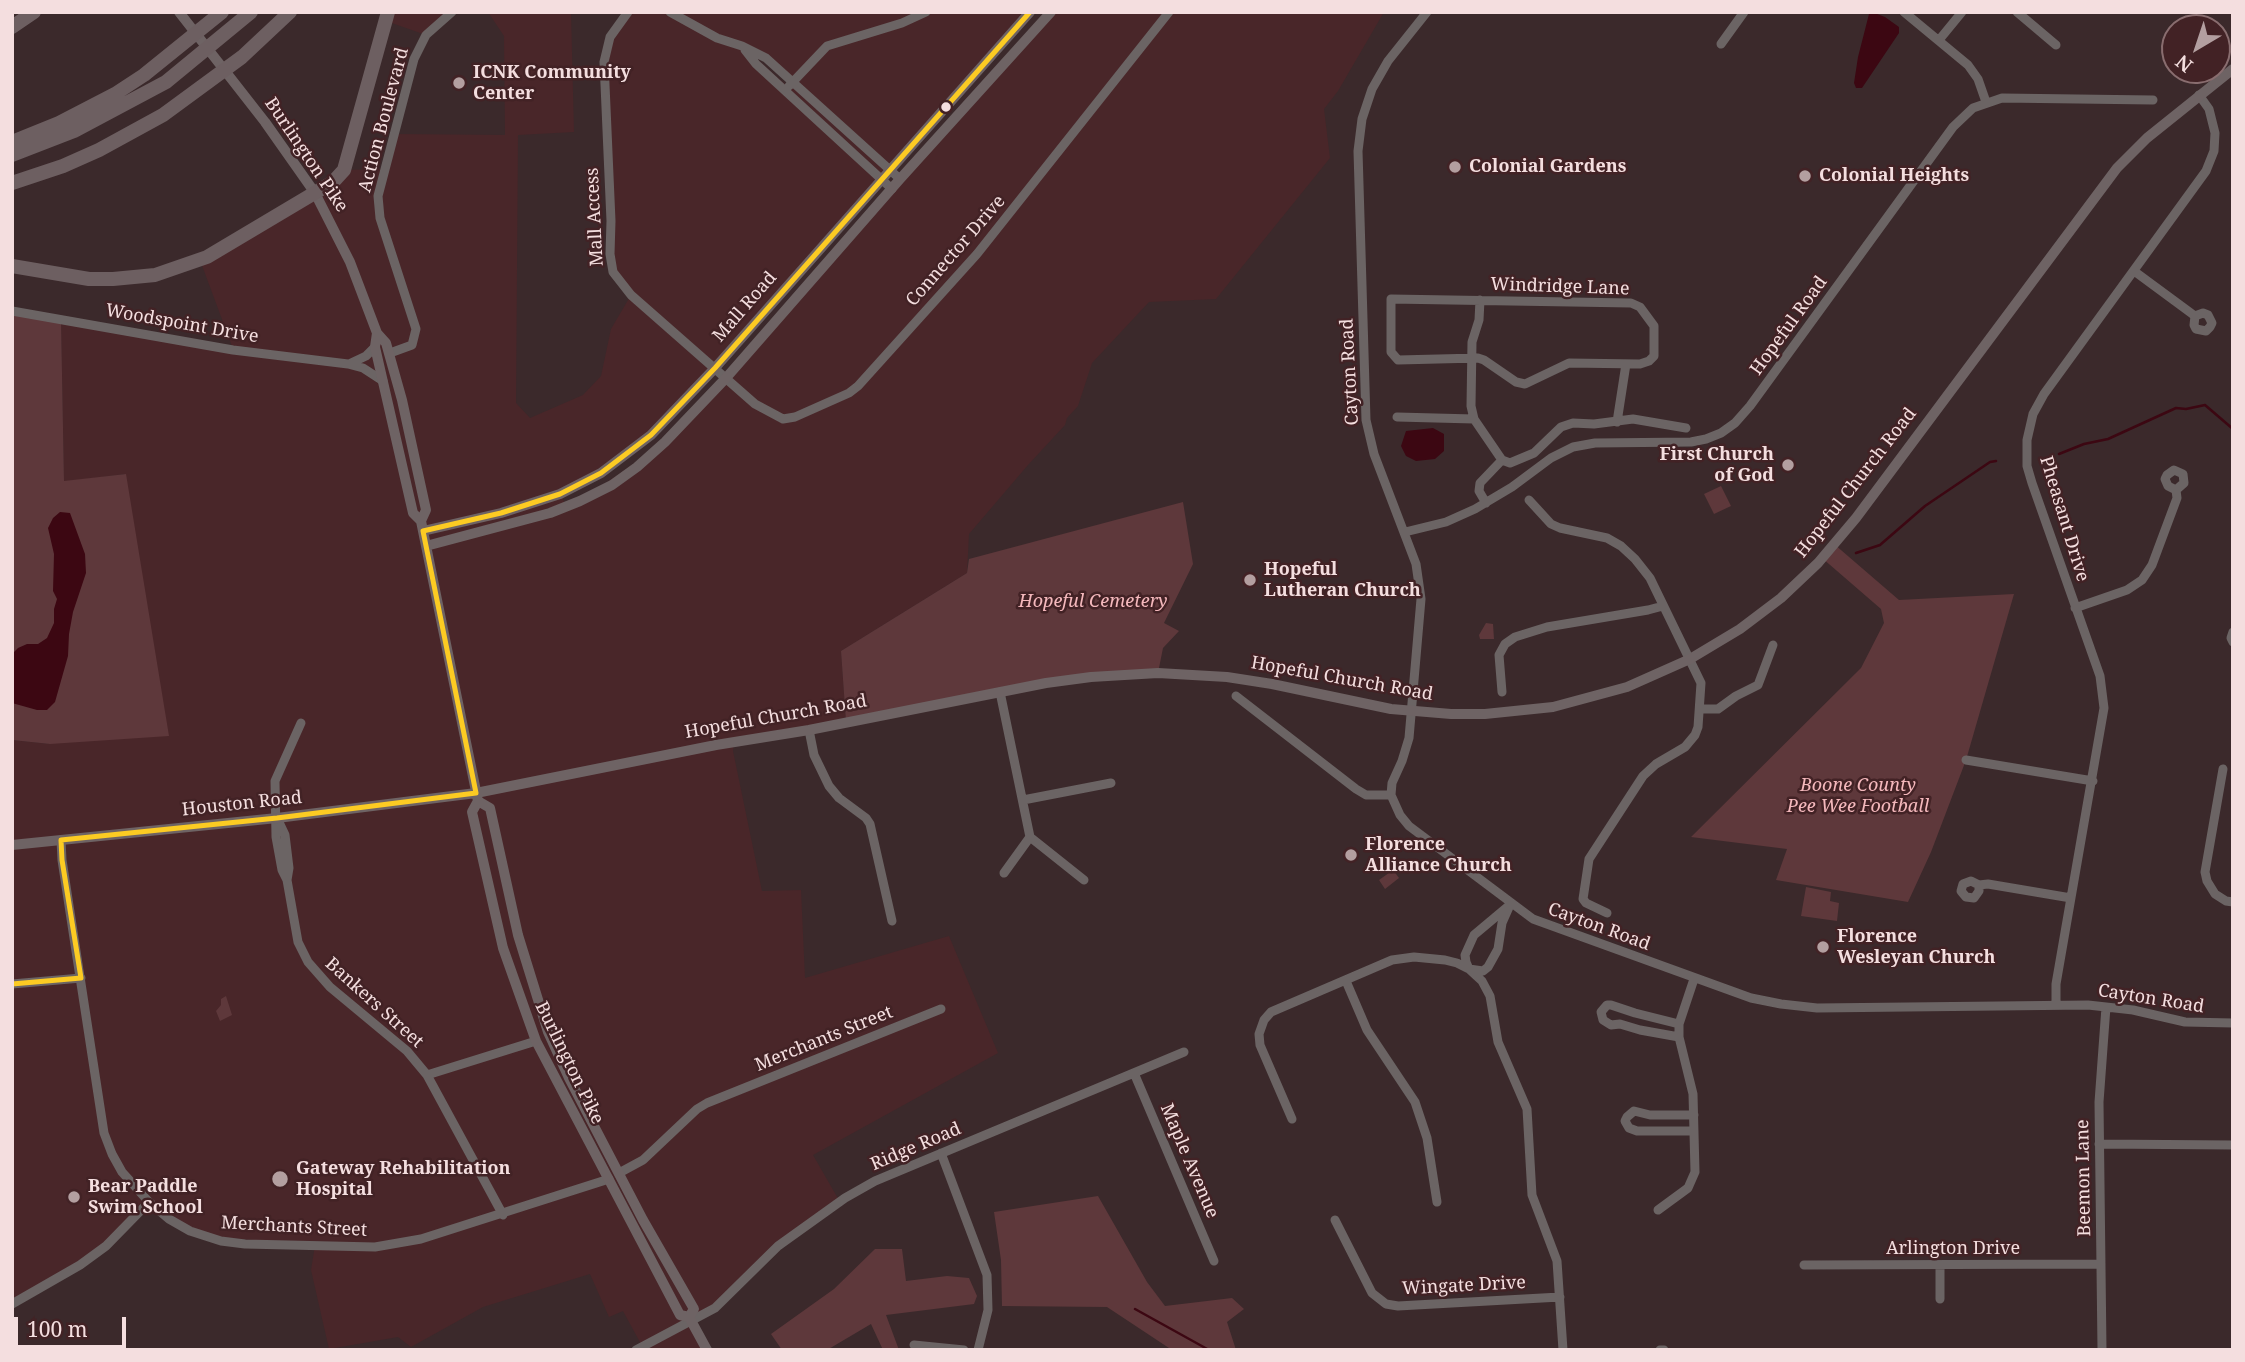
<!DOCTYPE html>
<html>
<head>
<meta charset="utf-8">
<style>
  body { margin:0 }
  #map { position:relative; width:2245px; height:1362px; overflow:hidden; background:#3b292b; font-family:"Noto Serif",serif }
  canvas { display:block }
  .frame { position:absolute; inset:0; border:14px solid #f4dedf; pointer-events:none }
  .north { position:absolute; left:2161px; top:14px; width:70px; height:70px; box-sizing:border-box; background:#422225; border:2px solid #896d6f; border-radius:50%; rotate:219deg; font-size:19px; font-weight:700; line-height:28px; text-align:center; color:#f4dedf }
  .north::after { content:''; display:block; margin:auto; width:24px; height:32px; background:#b39fa0; clip-path:polygon(50% 0,100% 100%,50% 72%,0 100%) }
  .scale { position:absolute; left:14px; top:1317px; width:112px; height:32px; box-sizing:border-box; border:4px solid #f4dedf; border-top:0; padding-left:9px; font-size:21px; line-height:24px; white-space:nowrap; color:#f4dedf; -webkit-text-stroke:5px #422225; paint-order:stroke }
</style>
</head>
<body>
<div id="map">
<canvas width="2245" height="1362"></canvas>
<div class="frame"></div>
<div class="north">N</div>
<div class="scale">100 m</div>
</div>
<script>
const context = document.querySelector('canvas').getContext('2d');
context.lineJoin = 'round';
function fillPath(path, color) {
  context.fillStyle = color;
  context.fill(path, 'evenodd');
}
function shape(rows) {
  const path = new Path2D();
  for (const r of rows) {
    path.moveTo(r[0], r[1]);
    for (let i = 2; i < r.length; i += 2) path.lineTo(r[i], r[i + 1]);
  }
  return path;
}
function strokePath(path, color, width, dash) {
  context.strokeStyle = color;
  context.lineWidth = width;
  context.lineCap = dash ? 'butt' : 'round';
  context.setLineDash(dash || []);
  context.stroke(path);
}
function write(font, color, halo, rows, align = 'center') {
  context.font = font + ' "Noto Serif",serif';
  context.lineWidth = 5;
  context.setLineDash([]);
  context.textBaseline = 'middle';
  context.strokeStyle = halo;
  context.fillStyle = color;
  for (const [text, x, y, turn = 0] of rows) {
    context.save();
    context.translate(x, y);
    context.rotate((+turn || 0) * Math.PI / 180);
    context.textAlign = isNaN(turn) ? turn : align;
    if (halo) context.strokeText(text, 0, 0);
    context.fillText(text, 0, 0);
    context.restore();
  }
}
fillPath(shape([
  [388,12,452,12,426,35,386,21],
  [488,12,571,12,574,132,518,135,516,403,530,418,583,395,601,376,611,329,631,295,613,272,605,50,628,12,1030,12,651,435,560,495,567,506,580,501,665,442,1051,12,1384,12,1338,91,1324,109,1330,158,1216,299,1149,302,1092,363,1078,406,1067,418,1065,425,1028,465,969,534,967,573,841,651,846,722,734,742,733,751,762,891,801,890,805,978,949,936,998,1053,813,1155,840,1202,778,1246,751,1274,692,1322,707,1350,636,1350,642,1346,623,1311,609,1317,590,1274,483,1307,411,1347,398,1337,329,1349,311,1270,315,1245,203,1236,149,1203,106,1246,12,1304,12,740,50,744,125,474,64,482,61,319,233,349,200,260,344,170,384,169,394,134,505,135,504,36],
  [745,48,792,82,787,86]
]), '#492629');
fillPath(shape([
  [12,311,61,319,64,481,126,474,169,736,50,744,12,740],
  [1721,486,1731,506,1714,514,1704,494],
  [1183,502,1193,564,1164,623,1179,631,1163,648,1158,673,1114,675,846,722,841,651,967,573,969,559],
  [1834,544,1899,600,2014,594,1966,760,1931,852,1908,902,1776,880,1787,849,1691,837,1861,668,1884,623,1881,609,1822,558],
  [1486,623,1493,624,1494,639,1480,639,1479,635],
  [1393,870,1399,878,1385,889,1379,880],
  [1806,887,1831,892,1830,901,1839,903,1837,921,1801,916],
  [226,996,232,1015,220,1021,216,1011,221,1005,221,999],
  [1098,1196,1147,1282,1165,1306,1232,1298,1244,1309,1227,1322,1236,1350,1172,1350,1107,1307,1002,1306,1001,1260,994,1212],
  [875,1249,902,1249,906,1281,947,1276,969,1278,977,1296,974,1304,886,1315,899,1350,883,1350,871,1324,827,1350,782,1350,771,1334,834,1289]
]), '#5e383b');
fillPath(shape([
  [1872,12,1885,17,1899,27,1899,33,1862,88,1856,88,1854,83,1858,57,1869,14],
  [1433,428,1444,434,1444,451,1435,459,1416,461,1406,456,1401,446,1406,431],
  [60,512,70,513,85,554,86,573,73,612,69,634,68,656,55,702,47,710,37,710,12,703,12,654,18,648,27,644,38,644,47,638,54,623,54,609,57,599,53,591,54,554,48,528,53,518]
]), '#3c0712');
strokePath(shape([
  [2059,454,2084,444,2108,439,2176,408,2186,409,2205,405,2233,429],
  [1856,553,1880,545,1925,506,1990,462,1996,461],
  [1135,1309,1209,1350]
]), '#3c0712', 2.5);
strokePath(shape([
  [628,12,610,37,604,62,611,221,610,254,613,272,631,295,755,404,783,419,795,417,849,393,858,386,977,254,1169,12],
  [670,12,717,38,742,46,766,58,900,179],
  [1427,12,1388,61,1372,89,1362,119,1358,151,1366,420,1374,454,1416,564,1421,599,1409,738,1402,761,1392,783,1391,795,1400,815,1409,826,1533,919,1751,998,1781,1004,1817,1008,2088,1005,2133,1010,2185,1022,2233,1023],
  [1904,12,1968,65,1978,79,1986,102],
  [2017,12,2056,45],
  [1939,40,1962,12],
  [1721,44,1744,12],
  [745,50,756,64,892,189],
  [789,86,827,46,902,23,926,12],
  [2134,271,2195,316,2194,325,2196,329,2206,331,2210,327,2212,323,2208,315,2203,313,2195,316],
  [1391,299,1631,303,1640,307,1654,326,1654,356,1649,361,1640,364,1569,363,1525,384,1516,382,1484,360,1478,358,1398,360,1391,352,1391,299],
  [12,311,233,350,348,364,363,368,383,381],
  [390,353,412,345,416,329,380,218,378,196,414,59,426,35,452,12],
  [349,364,366,356,375,347],
  [1397,417,1474,419,1502,460,1510,463,1534,453,1561,427,1573,423,1594,424,1633,419,1686,428],
  [1474,419,1471,406,1472,342,1479,320,1480,300],
  [1617,422,1626,364],
  [1529,500,1551,524,1560,528,1607,538,1621,546,1635,559,1650,578,1701,683,1698,727,1695,735,1685,747,1656,764,1643,776,1589,859,1583,899,1586,903,1607,913],
  [1486,503,1479,491,1480,483,1502,460],
  [1405,532,1446,522,1475,509,1512,487,1551,458,1573,447,1595,443,1691,442,1706,439,1721,433,1735,423,1750,406,1953,127,1973,108,2002,98,2153,100],
  [2075,608,2127,590,2142,580,2152,565,2177,498,2176,490,2184,483,2183,474,2174,470,2167,475,2165,479,2168,486,2176,490],
  [2233,632,2231,638,2233,642],
  [1000,692,1030,837,1084,880],
  [1502,692,1499,655,1505,644,1515,637,1547,627,1648,610,1663,606],
  [1236,696,1356,789,1366,795,1391,795],
  [1700,709,1718,709,1736,696,1758,685,1773,645],
  [809,730,814,755,829,786,839,798,866,818,870,824,892,921],
  [1966,760,2093,781],
  [2223,769,2205,872,2207,881,2215,894,2226,901,2233,902],
  [1023,800,1111,783],
  [277,818,285,835,289,868,287,880,298,942,308,962,330,987,407,1051,427,1075,503,1215],
  [61,840,62,860,104,1133,112,1154,122,1172,149,1202,169,1219,190,1231,221,1241,245,1244,375,1247,421,1239,609,1179],
  [1004,873,1030,837],
  [287,880,282,870,276,837,275,781,301,723],
  [1979,885,1979,891,1974,898,1966,897,1961,891,1963,884,1971,881,1979,885,1988,884,2071,898],
  [1511,904,1474,935,1465,955,1466,962,1469,969,1482,981,1490,996,1498,1042,1527,1109,1532,1195,1557,1261,1563,1350],
  [1346,981,1367,1030,1415,1102,1427,1138,1437,1202],
  [12,984,81,978],
  [2056,1005,2056,984,2104,708,2100,676,2032,483,2027,466,2027,440,2033,414,2044,394,2206,171,2214,151,2215,133,2209,109,2199,95],
  [1679,1037,1640,1030,1620,1024,1611,1025,1603,1020,1601,1012,1607,1005,1611,1005,1635,1013,1679,1024],
  [1134,1073,1214,1261],
  [427,1075,536,1041],
  [1694,1115,1650,1115,1634,1111,1627,1117,1625,1121,1629,1128,1637,1131,1694,1131],
  [1292,1119,1260,1045,1259,1034,1264,1020,1271,1012,1392,960,1414,957,1445,960,1457,963,1469,969,1483,971,1488,967,1498,949,1502,923,1510,905],
  [2099,1144,2233,1145],
  [941,1153,987,1275,988,1310,978,1350],
  [619,1173,643,1160,697,1109,707,1103,941,1009],
  [1658,1210,1688,1188,1695,1172,1693,1094,1679,1037,1679,1024,1694,979],
  [1335,1220,1372,1293,1386,1304,1398,1306,1560,1297],
  [1804,1265,2101,1264],
  [1940,1299,1940,1265],
  [12,1304,80,1265,106,1246,149,1202],
  [914,1345,964,1350],
  [636,1350,715,1308,778,1246,845,1198,875,1181,1184,1052],
  [1660,1350,1664,1350],
  [2102,1350,2099,1102,2106,1007]
]), '#6b6464', 9);
strokePath(shape([
  [179,12,265,122,315,193,350,262,377,333,386,343,402,400,426,510,421,521,423,531,478,801,472,812,503,948,536,1041,680,1315,689,1317,707,1350],
  [377,333,375,347,413,513,421,521],
  [423,531,501,513,560,494,601,473,651,435,715,368,1030,12],
  [426,546,550,513,580,501,612,485,637,467,665,442,726,378,900,179,1051,12],
  [478,801,490,808,518,935,548,1032,569,1078,643,1220,694,1309,689,1317],
  [12,845,277,818,476,793,716,745,809,730,1046,683,1091,677,1158,673,1227,677,1272,684,1391,709,1451,714,1485,714,1553,707,1627,687,1690,659,1740,629,1781,598,1818,563,1856,518,2117,168,2147,138,2233,69]
]), '#6e6364', 10);
strokePath(shape([
  [12,27,34,12],
  [12,142,59,123,115,94,144,75,222,12],
  [12,155,74,131,166,82,251,12],
  [12,183,63,166,99,150,163,115,242,57,290,12],
  [12,266,89,279,113,279,155,275,207,257,333,182,344,170,388,12]
]), '#6d5f61', 14);
strokePath(shape([
  [12,984,81,978,62,860,61,840,277,818,476,793,423,531,501,513,560,494,601,473,651,435,715,368,1030,12]
]), '#fccb23', 5);
for (const [x, y, r, color] of [
  [459,83,7,"#b39fa0"],
  [946,107,6,"#f4dedf"],
  [1455,167,7,"#b39fa0"],
  [1805,176,7,"#b39fa0"],
  [1788,465,7,"#b39fa0"],
  [1250,580,7,"#b39fa0"],
  [1351,855,7,"#b39fa0"],
  [1823,947,7,"#b39fa0"],
  [280,1179,9,"#b39fa0"],
  [74,1197,7,"#b39fa0"]
]) {
  const dot = new Path2D();
  dot.arc(x, y, r, 0, 2 * Math.PI);
  context.fillStyle = color;
  context.fill(dot);
  strokePath(dot, '#422225', 2.5);
}
write('bold 18px', '#f4dedf', '#422225', [
  ["ICNK Community",473,73],
  ["Center",473,94],
  ["Colonial Gardens",1469,167],
  ["Colonial Heights",1819,176],
  ["First Church",1774,455,"right"],
  ["of God",1774,476,"right"],
  ["Hopeful",1264,570],
  ["Lutheran Church",1264,591],
  ["Florence",1365,845],
  ["Alliance Church",1365,866],
  ["Florence",1837,937],
  ["Wesleyan Church",1837,958],
  ["Gateway Rehabilitation",296,1169],
  ["Hospital",296,1190],
  ["Bear Paddle",88,1187],
  ["Swim School",88,1208]
], 'left');
write('18px', '#f4dedf', '#422225', [
  ["Action Boulevard",384,120,-75],
  ["Burlington Pike",306,155,56],
  ["Mall Access",595,217,-93],
  ["Connector Drive",956,251,-49],
  ["Windridge Lane",1560,287,2],
  ["Mall Road",745,307,-49],
  ["Woodspoint Drive",182,324,10],
  ["Hopeful Road",1789,326,-54],
  ["Cayton Road",1350,372,-93],
  ["Hopeful Church Road",1856,483,-52],
  ["Pheasant Drive",2064,519,73],
  ["Hopeful Church Road",1342,679,10],
  ["Hopeful Church Road",776,717,-10],
  ["Houston Road",242,804,-6],
  ["Cayton Road",1599,927,20],
  ["Cayton Road",2151,999,9],
  ["Bankers Street",374,1003,42],
  ["Merchants Street",824,1039,-22],
  ["Burlington Pike",569,1063,64],
  ["Ridge Road",916,1147,-23],
  ["Maple Avenue",1189,1161,67],
  ["Beemon Lane",2084,1178,-91],
  ["Merchants Street",294,1227,3],
  ["Arlington Drive",1953,1249],
  ["Wingate Drive",1464,1286,-3]
]);
write('italic 18px', '#f4b8bc', '#422225', [
  ["Hopeful Cemetery",1093,602],
  ["Boone County",1858,786],
  ["Pee Wee Football",1858,807]
]);
</script>
</body>
</html>
